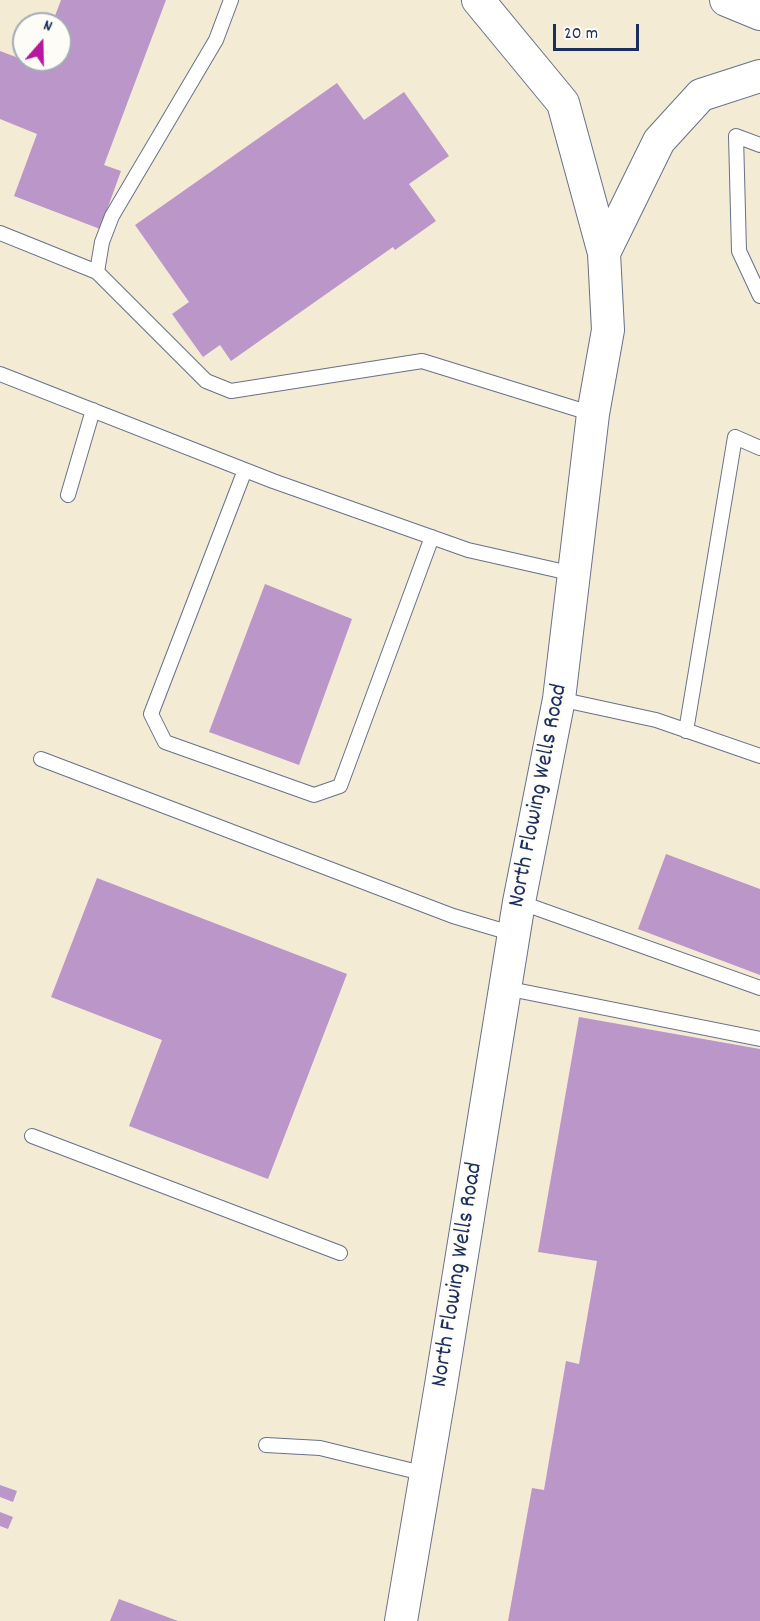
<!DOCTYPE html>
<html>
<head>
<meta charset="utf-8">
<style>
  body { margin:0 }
  #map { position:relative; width:760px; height:1621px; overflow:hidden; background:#f4ebd5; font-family:Dekko,sans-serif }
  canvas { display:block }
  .north { position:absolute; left:12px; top:12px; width:60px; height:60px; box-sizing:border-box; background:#fdfcf7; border:2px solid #a3aaba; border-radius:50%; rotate:20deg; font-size:16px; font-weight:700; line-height:24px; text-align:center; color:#1b2f5e }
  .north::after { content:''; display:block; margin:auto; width:21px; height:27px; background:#b5179e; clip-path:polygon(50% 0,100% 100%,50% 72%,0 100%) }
  .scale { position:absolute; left:553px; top:24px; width:86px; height:27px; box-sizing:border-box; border:3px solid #1b2f5e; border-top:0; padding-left:8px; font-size:18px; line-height:21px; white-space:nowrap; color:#1b2f5e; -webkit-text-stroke:4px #fdfcf7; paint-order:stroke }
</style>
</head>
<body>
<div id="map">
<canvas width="760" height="1621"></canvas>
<div class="north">N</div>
<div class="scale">20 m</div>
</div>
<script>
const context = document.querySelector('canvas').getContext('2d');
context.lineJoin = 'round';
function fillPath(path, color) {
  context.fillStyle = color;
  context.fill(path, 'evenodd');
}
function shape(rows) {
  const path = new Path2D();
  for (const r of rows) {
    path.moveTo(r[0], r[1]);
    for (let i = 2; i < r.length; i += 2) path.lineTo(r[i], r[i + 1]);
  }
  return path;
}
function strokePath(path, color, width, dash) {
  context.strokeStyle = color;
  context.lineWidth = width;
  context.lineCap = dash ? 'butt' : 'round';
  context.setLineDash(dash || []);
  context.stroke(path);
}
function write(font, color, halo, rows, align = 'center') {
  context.font = font + ' Dekko,sans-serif';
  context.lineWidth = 5;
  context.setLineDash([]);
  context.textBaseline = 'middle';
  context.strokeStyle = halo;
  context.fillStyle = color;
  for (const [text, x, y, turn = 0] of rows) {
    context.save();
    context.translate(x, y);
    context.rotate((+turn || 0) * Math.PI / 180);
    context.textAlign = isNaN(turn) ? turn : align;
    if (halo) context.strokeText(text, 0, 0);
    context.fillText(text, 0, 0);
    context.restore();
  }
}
fillPath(shape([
  [61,0,166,0,104,165,121,171,100,229,14,196,37,134,0,119,0,51,37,65,38,60,60,60,60,24,52,24],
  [337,83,364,120,404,92,449,156,409,184,436,221,395,250,393,247,231,361,220,345,203,357,172,314,189,302,135,225],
  [265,584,352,619,299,765,209,732],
  [666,854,760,889,760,975,638,929],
  [97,878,347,974,268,1179,129,1126,162,1040,51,997],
  [579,1017,760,1049,760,1621,508,1621,532,1488,544,1490,566,1361,579,1364,597,1261,538,1252],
  [0,1485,17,1491,13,1502,0,1497],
  [0,1512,13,1517,8,1529,0,1526],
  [119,1599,178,1621,110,1621]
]), '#ba96c9');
const service = shape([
  [231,0,216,40,112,216,102,242,97,272,206,381,231,391,422,361,593,414],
  [760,145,736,136,739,251,760,296],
  [0,233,97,272],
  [0,374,273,481,468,550,574,574],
  [245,470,151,714,165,742,314,795,340,786,432,537],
  [68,495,93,410],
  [559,699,656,720,760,756],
  [686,731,735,437,760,448],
  [41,759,453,916,514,934],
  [519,902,760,988],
  [505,988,760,1039],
  [32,1136,340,1253],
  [266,1445,320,1448,426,1474]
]);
const tertiary = shape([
  [726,0,760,14],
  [604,253,659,141,701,95,760,76],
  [401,1621,441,1385,519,902,559,699,593,414,608,330,604,253,563,103,478,0]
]);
strokePath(service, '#677188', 16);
strokePath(tertiary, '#677188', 34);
strokePath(service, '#fff', 14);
strokePath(tertiary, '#fff', 32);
write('24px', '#1b2f5e', '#fdfcf7', [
  ["North Flowing Wells Road",540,796,-79],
  ["North Flowing Wells Road",459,1275,-81]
]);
</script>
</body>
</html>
